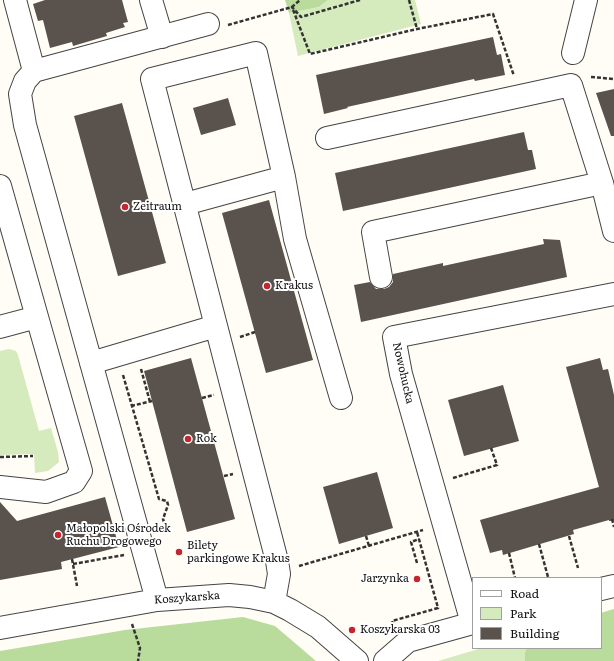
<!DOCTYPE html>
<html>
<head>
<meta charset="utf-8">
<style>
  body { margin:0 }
  #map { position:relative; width:614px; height:661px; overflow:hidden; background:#fffdf5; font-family:Literata,serif }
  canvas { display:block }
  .legend { position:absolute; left:472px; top:577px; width:130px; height:72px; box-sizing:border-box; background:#fff; border:1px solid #a0a0a0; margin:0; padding:5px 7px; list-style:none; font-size:12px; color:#111 }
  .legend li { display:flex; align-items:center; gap:8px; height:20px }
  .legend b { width:20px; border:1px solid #a0a0a0 }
</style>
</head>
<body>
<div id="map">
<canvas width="614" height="661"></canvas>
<ul class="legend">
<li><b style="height:5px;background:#fff"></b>Road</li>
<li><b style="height:11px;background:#d5ebbd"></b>Park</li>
<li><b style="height:11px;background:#5a524d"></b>Building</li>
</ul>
</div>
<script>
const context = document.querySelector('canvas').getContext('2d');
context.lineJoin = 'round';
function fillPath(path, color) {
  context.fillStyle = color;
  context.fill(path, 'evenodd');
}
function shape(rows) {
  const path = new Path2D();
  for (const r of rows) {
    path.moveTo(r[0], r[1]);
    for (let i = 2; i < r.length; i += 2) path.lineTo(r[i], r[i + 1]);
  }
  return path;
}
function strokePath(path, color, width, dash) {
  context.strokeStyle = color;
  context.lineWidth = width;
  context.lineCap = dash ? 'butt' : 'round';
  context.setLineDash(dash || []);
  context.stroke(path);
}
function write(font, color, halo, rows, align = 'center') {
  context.font = font + ' Literata,serif';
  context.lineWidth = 4;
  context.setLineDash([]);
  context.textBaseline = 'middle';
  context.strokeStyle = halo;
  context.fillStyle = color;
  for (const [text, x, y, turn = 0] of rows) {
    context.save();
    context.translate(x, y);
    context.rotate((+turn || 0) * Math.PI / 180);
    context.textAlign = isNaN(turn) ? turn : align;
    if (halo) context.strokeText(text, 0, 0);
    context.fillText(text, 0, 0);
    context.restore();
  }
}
fillPath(shape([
  [328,0,415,0,421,24,298,56,289,13,319,7],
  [9,349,16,351,18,355,39,431,51,428,58,452,59,462,48,471,35,473,34,454,0,455,0,351],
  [614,609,614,661,438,661,482,648,601,648,601,613]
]), '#d5ebbd');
fillPath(shape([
  [285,0,328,0,319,7,289,13],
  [614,609,614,661,525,661,525,653,527,648,601,648,601,613],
  [243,617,275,626,316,661,0,661,0,651,125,630]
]), '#b9dc9c');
fillPath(shape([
  [45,0,122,0,128,22,123,23,125,27,106,33,107,36,73,46,72,42,50,48,43,20,38,21,33,4],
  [493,37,497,55,501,54,505,75,475,81,474,79,347,107,348,108,324,114,316,75],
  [614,89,614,136,611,136,596,93],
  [228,98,236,125,201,135,193,108],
  [122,103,166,263,118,276,74,116],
  [524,132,528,150,532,150,536,169,343,211,335,173],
  [269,200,313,360,266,373,222,213],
  [543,239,560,240,567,277,361,322,354,285,370,282,376,289,384,289,389,287,393,282,393,274,443,263,443,266,544,244],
  [191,358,235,519,187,532,144,371],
  [600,358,603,370,608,369,614,395,614,521,609,521,609,520,573,530,574,534,503,555,502,550,490,553,480,520,599,487,566,367],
  [503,385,519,441,464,456,448,400],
  [377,472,393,528,339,544,323,487],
  [105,497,119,547,61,562,62,569,0,580,0,502,17,521]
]), '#5a524d');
const minor = shape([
  [15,0,34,71,25,81,20,94,25,125,157,600],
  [151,0,162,37],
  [573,53,586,0],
  [34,71,208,24],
  [327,138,571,85,602,183,614,231],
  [284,177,295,239,341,398],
  [0,186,37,317,0,327],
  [185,204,284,177,256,53,152,79,277,561,279,574,274,602],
  [381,277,373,232,602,183],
  [91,363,216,326],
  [0,487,46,492,74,482,81,471,37,317],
  [601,589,614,586],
  [472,623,401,374,394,337,614,294],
  [0,628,157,600,229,595,250,597,274,602,290,610,318,627,357,661],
  [385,661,408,641,473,623]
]);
strokePath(minor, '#444', 24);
strokePath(shape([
  [360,0,301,17,292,7,310,54,417,29,493,14,514,76],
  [409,0,417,29],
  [228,25,292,7,300,0],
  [591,77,614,79],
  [240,337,255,332],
  [141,369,150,402],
  [123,375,159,499,167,501,168,505,163,519,166,528,159,531],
  [202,398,214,395],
  [131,406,152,401],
  [0,457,33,456],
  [224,476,233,474],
  [453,478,497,465,491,448],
  [612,519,614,527],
  [366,536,369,546],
  [569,536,578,568],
  [539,544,548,577],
  [509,553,515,578],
  [72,559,77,586],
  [417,563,411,542,419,539],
  [73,564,124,555],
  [299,566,423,530],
  [132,624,140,648,138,661],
  [393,625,392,621,438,608,417,532]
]), '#333', 2.5, [4, 2]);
strokePath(minor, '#fff', 22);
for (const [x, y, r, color] of [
  [125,207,4,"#c4262e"],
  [267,286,4,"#c4262e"],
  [188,439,4,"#c4262e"],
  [58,535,4,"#c4262e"],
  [179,552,4,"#c4262e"],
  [417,579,4,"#c4262e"],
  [352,630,4,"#c4262e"]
]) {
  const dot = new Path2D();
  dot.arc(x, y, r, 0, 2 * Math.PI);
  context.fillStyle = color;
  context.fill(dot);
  strokePath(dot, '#fff', 1.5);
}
write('11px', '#111', '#fff', [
  ["Zeitraum",133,207],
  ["Krakus",275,286],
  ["Rok",196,439],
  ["Małopolski Ośrodek",66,529],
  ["Ruchu Drogowego",66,542],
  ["Bilety",187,546],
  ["parkingowe Krakus",187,559],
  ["Jarzynka",409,579,"right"],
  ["Koszykarska 03",360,630]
], 'left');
write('11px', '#111', '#fff', [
  ["Nowohucka",403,373,77],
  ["Koszykarska",187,598,-4]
]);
</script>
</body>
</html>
